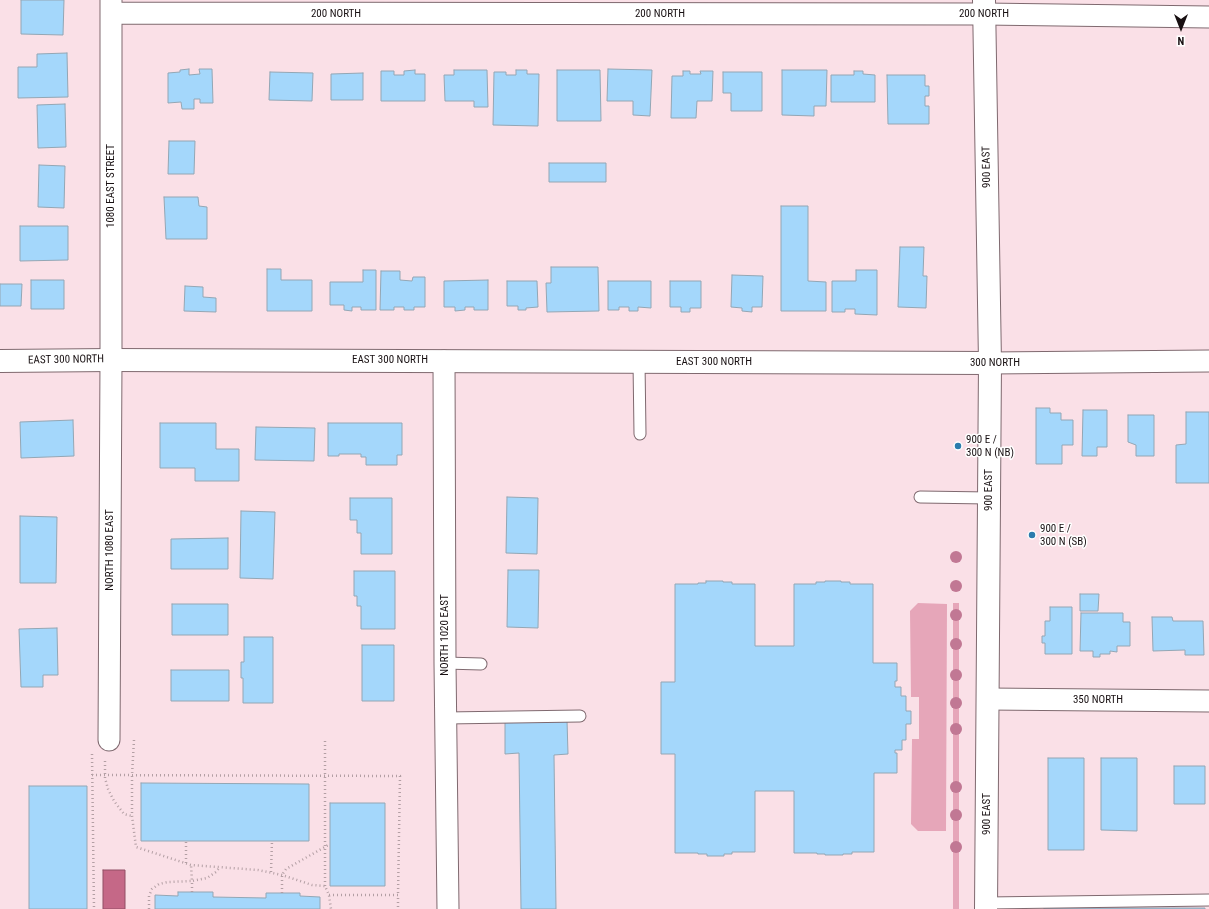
<!DOCTYPE html>
<html>
<head>
<meta charset="utf-8">
<style>
  body { margin:0 }
  #map { position:relative; width:1209px; height:909px; overflow:hidden; background:#fae0e7; font-family:"Roboto Condensed",sans-serif }
  canvas { display:block }
  .north { position:absolute; left:1161px; top:8px; width:40px; height:40px; -webkit-text-stroke:3px #fff; paint-order:stroke; rotate:180deg; font-size:11px; font-weight:700; line-height:16px; text-align:center; color:#181012 }
  .north::after { content:''; display:block; margin:auto; width:14px; height:18px; background:#181012; clip-path:polygon(50% 0,100% 100%,50% 72%,0 100%) }
</style>
</head>
<body>
<div id="map">
<canvas width="1209" height="909"></canvas>
<div class="north">N</div>
</div>
<script>
const context = document.querySelector('canvas').getContext('2d');
context.lineJoin = 'round';
function fillPath(path, color) {
  context.fillStyle = color;
  context.fill(path, 'evenodd');
}
function shape(rows) {
  const path = new Path2D();
  for (const r of rows) {
    path.moveTo(r[0], r[1]);
    for (let i = 2; i < r.length; i += 2) path.lineTo(r[i], r[i + 1]);
  }
  return path;
}
function strokePath(path, color, width, dash) {
  context.strokeStyle = color;
  context.lineWidth = width;
  context.lineCap = dash ? 'butt' : 'round';
  context.setLineDash(dash || []);
  context.stroke(path);
}
function write(font, color, halo, rows, align = 'center') {
  context.font = font + ' "Roboto Condensed",sans-serif';
  context.lineWidth = 3;
  context.setLineDash([]);
  context.textBaseline = 'middle';
  context.strokeStyle = halo;
  context.fillStyle = color;
  for (const [text, x, y, turn = 0] of rows) {
    context.save();
    context.translate(x, y);
    context.rotate((+turn || 0) * Math.PI / 180);
    context.textAlign = isNaN(turn) ? turn : align;
    if (halo) context.strokeText(text, 0, 0);
    context.fillText(text, 0, 0);
    context.restore();
  }
}
fillPath(shape([
  [918,603,947,604,946,831,918,831,911,824,912,739,919,739,919,697,911,697,910,611],
  [953,603,959,603,959,909,953,909]
]), '#e6a6b9');
const water = shape([
  [103,870,125,870,125,909,103,909,103,870]
]);
fillPath(water, '#c56887');
strokePath(water, '#914e64', 1);
const building = shape([
  [21,0,64,0,63,35,21,34,21,0],
  [67,53,68,97,18,98,18,67,37,67,37,54,67,53],
  [189,69,189,75,200,74,199,69,212,69,213,103,200,103,200,99,194,99,194,109,182,109,181,102,168,103,168,73,180,72,180,70,189,69],
  [608,69,652,70,650,116,633,115,633,101,607,101,608,69],
  [415,70,415,74,425,74,425,101,381,101,381,71,394,71,394,75,404,75,404,71,415,70],
  [454,70,487,70,488,107,474,107,474,101,445,101,444,75,454,75,454,70],
  [516,70,527,70,527,74,539,74,538,126,493,125,494,72,506,72,506,75,516,75,516,70],
  [557,70,600,70,601,121,557,121,557,70],
  [782,70,827,70,826,106,814,106,814,116,782,115,782,70],
  [683,71,690,71,690,74,701,74,700,71,713,71,712,101,697,101,696,118,671,118,672,76,683,76,683,71],
  [854,71,863,71,863,74,875,75,875,102,831,102,831,75,854,75,854,71],
  [270,72,313,73,312,101,269,100,270,72],
  [723,72,762,72,762,111,731,111,731,93,723,93,723,72],
  [363,73,363,100,331,100,331,74,363,73],
  [887,75,925,75,925,86,929,86,929,96,925,96,925,106,929,106,929,124,888,124,887,75],
  [65,104,66,147,38,148,37,105,65,104],
  [169,141,195,141,194,174,168,174,169,141],
  [549,163,606,163,606,182,549,182,549,163],
  [39,165,65,166,64,208,38,207,39,165],
  [164,197,198,197,199,206,207,207,207,239,166,239,164,197],
  [781,206,808,206,808,281,826,282,826,311,781,311,781,206],
  [20,226,68,226,68,260,20,261,20,226],
  [900,247,924,247,923,276,927,276,926,308,898,307,900,247],
  [551,267,598,267,599,311,547,312,546,283,551,283,551,267],
  [267,269,281,269,281,280,312,280,312,311,267,311,267,269],
  [363,270,376,270,376,310,361,310,361,307,352,307,352,311,344,310,344,305,330,305,330,282,363,282,363,270],
  [856,270,877,270,877,315,855,314,855,309,845,309,845,312,832,312,832,281,856,281,856,270],
  [381,271,400,271,400,280,412,281,413,277,425,277,425,307,414,307,414,310,404,310,404,307,394,307,394,310,380,310,381,271],
  [732,275,763,276,762,307,752,307,752,312,742,311,742,308,731,307,732,275],
  [31,280,64,280,64,309,31,309,31,280],
  [488,280,488,310,474,310,474,307,465,307,465,310,455,311,455,307,444,307,444,281,488,280],
  [507,281,537,281,538,307,526,308,526,310,518,310,518,306,507,306,507,281],
  [608,281,651,281,651,308,638,307,638,311,629,311,629,307,619,307,619,310,608,310,608,281],
  [670,281,701,281,701,308,690,308,690,312,681,312,681,307,670,307,670,281],
  [0,284,22,284,21,306,0,306,0,284],
  [185,286,203,287,203,297,216,298,216,312,184,311,185,286],
  [1036,408,1050,408,1050,413,1061,413,1061,420,1073,420,1073,445,1062,445,1062,464,1036,464,1036,408],
  [1083,410,1107,410,1107,447,1097,447,1097,456,1082,456,1083,410],
  [1186,412,1209,412,1209,483,1176,483,1176,445,1186,444,1186,412],
  [1128,415,1154,415,1154,456,1136,456,1136,445,1128,442,1128,415],
  [73,420,74,456,21,458,20,422,73,420],
  [160,423,216,423,216,449,239,449,239,481,195,481,195,468,160,468,160,423],
  [328,423,402,423,402,455,397,455,397,465,366,465,366,457,361,457,361,454,339,454,339,456,328,456,328,423],
  [256,427,315,428,314,461,255,460,256,427],
  [507,497,538,498,537,554,506,553,507,497],
  [350,498,392,498,392,554,361,554,361,533,357,533,357,520,350,520,350,498],
  [241,511,275,512,273,579,240,578,241,511],
  [20,516,57,517,56,583,20,583,20,516],
  [228,538,228,569,171,569,171,539,228,538],
  [508,570,539,570,538,628,507,627,508,570],
  [354,571,395,571,395,629,361,629,361,606,357,606,357,596,354,596,354,571],
  [706,581,723,581,723,582,732,582,732,584,755,584,755,646,794,646,794,584,816,584,816,582,825,582,825,581,841,581,841,582,850,582,850,584,873,584,873,663,897,663,897,681,895,681,895,687,901,687,901,696,906,696,906,711,911,711,911,724,906,724,906,740,902,740,902,750,895,750,895,753,897,753,897,773,874,773,874,852,852,852,852,854,843,854,843,855,825,855,825,854,817,854,817,853,794,853,794,791,755,791,755,852,732,852,732,854,724,854,724,856,707,856,707,854,698,854,698,853,675,853,675,754,661,754,661,682,675,682,675,584,698,584,698,583,706,583,706,581],
  [1080,594,1099,594,1098,611,1080,611,1080,594],
  [172,604,228,604,228,635,172,635,172,604],
  [1050,607,1072,607,1072,654,1045,654,1045,643,1042,643,1042,636,1045,636,1045,621,1050,621,1050,607],
  [1081,613,1123,613,1123,622,1130,622,1130,646,1117,646,1117,652,1110,651,1110,654,1100,654,1100,657,1093,657,1093,651,1080,651,1081,613],
  [1152,617,1172,617,1173,621,1203,621,1204,655,1185,655,1185,650,1153,651,1152,617],
  [57,628,58,675,43,675,43,687,21,687,19,629,57,628],
  [244,637,273,637,273,703,243,703,243,678,241,678,241,662,244,662,244,637],
  [362,645,394,645,394,701,362,701,362,645],
  [171,670,229,670,229,701,171,701,171,670],
  [567,720,568,754,554,755,556,909,521,909,519,753,505,754,505,722,567,720],
  [1048,758,1084,758,1084,850,1048,850,1048,758],
  [1101,758,1137,758,1137,831,1101,830,1101,758],
  [1174,766,1205,766,1205,804,1174,804,1174,766],
  [141,783,309,784,309,841,141,841,141,783],
  [29,786,87,786,87,909,29,909,29,786],
  [330,803,385,803,385,886,330,886,330,803],
  [178,892,213,892,213,897,266,898,266,893,300,893,300,896,320,897,320,909,155,909,155,895,178,896,178,892],
  [1044,908,1205,908,1205,909,1044,909,1044,908]
]);
fillPath(building, '#a4d7fb');
strokePath(building, '#93a6b4', 1);
const lane = shape([
  [639,362,640,434],
  [920,497,989,498],
  [445,663,481,664],
  [446,718,580,716],
  [987,903,1209,900]
]);
const street = shape([
  [111,13,984,14,1209,17],
  [444,361,445,663,448,909],
  [990,363,1209,361],
  [988,699,1209,701],
  [109,740,111,360,111,0]
]);
const secondary = shape([
  [984,0,990,363,986,909],
  [0,361,111,360,990,363]
]);
strokePath(lane, '#7f696f', 13);
strokePath(street, '#7f696f', 23);
strokePath(secondary, '#7f696f', 24);
strokePath(shape([
  [134,740,132,775,132,816,136,847,191,865,258,870,282,875,312,885,325,886,329,895,331,909],
  [92,754,94,909],
  [105,761,105,778,108,789,114,801,124,814,132,816],
  [92,775,400,776,398,895],
  [186,863,186,841],
  [271,872,272,841],
  [325,886,325,739],
  [192,892,192,881,207,878,216,872,219,868],
  [282,893,282,875,286,869,330,844],
  [329,895,398,895,398,909],
  [149,909,149,896,152,889,159,884,168,882,192,881,191,865]
]), '#b39fa4', 2.5, [1, 3]);
strokePath(lane, '#fff', 11);
strokePath(street, '#fff', 21);
strokePath(secondary, '#fff', 22);
context.fillStyle = '#c17894';
for (const [x, y] of [
  [956,557],
  [956,586],
  [956,615],
  [956,644],
  [956,675],
  [956,703],
  [956,729],
  [956,787],
  [956,815],
  [956,847]
]) {
  context.beginPath();
  context.arc(x, y, 6, 0, 2 * Math.PI);
  context.fill();
}
for (const [x, y, r, color] of [
  [958,446,4,"#2b7cad"],
  [1032,535,4,"#2b7cad"]
]) {
  const dot = new Path2D();
  dot.arc(x, y, r, 0, 2 * Math.PI);
  context.fillStyle = color;
  context.fill(dot);
  strokePath(dot, '#fff', 1.5);
}
write('11px', '#181012', '#fff', [
  ["200 NORTH",336,14],
  ["200 NORTH",660,14],
  ["200 NORTH",984,14],
  ["900 EAST",987,167,-91],
  ["1080 EAST STREET",111,186,-90],
  ["EAST 300 NORTH",66,360,-1],
  ["EAST 300 NORTH",390,360],
  ["EAST 300 NORTH",714,362],
  ["300 NORTH",995,363],
  ["900 EAST",989,490,-90],
  ["NORTH 1080 EAST",110,550,-90],
  ["NORTH 1020 EAST",445,635,-90],
  ["350 NORTH",1098,700],
  ["900 EAST",987,814,-90]
]);
write('11px', '#181012', '#fff', [
  ["900 E /",966,440],
  ["300 N (NB)",966,453],
  ["900 E /",1040,529],
  ["300 N (SB)",1040,542]
], 'left');
</script>
</body>
</html>
